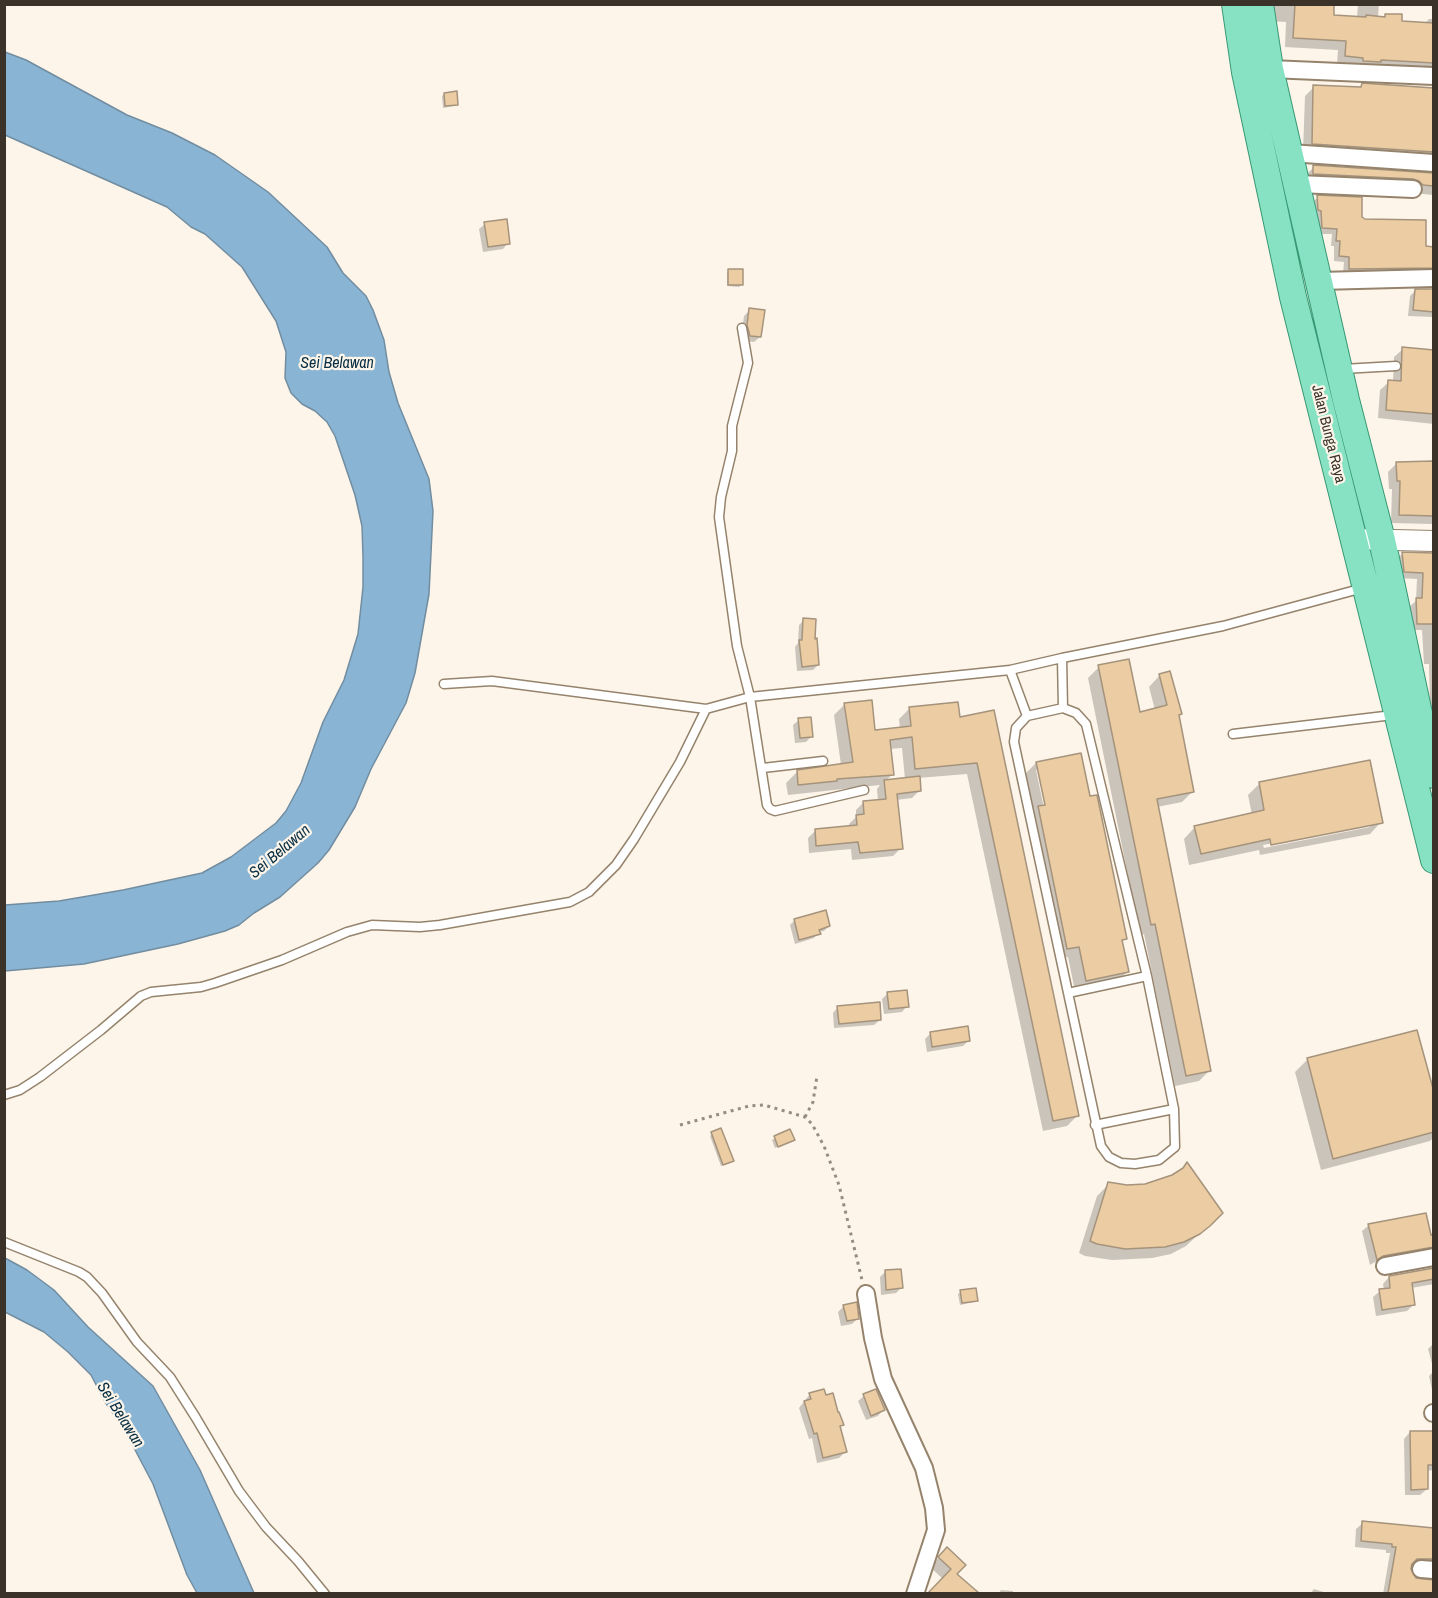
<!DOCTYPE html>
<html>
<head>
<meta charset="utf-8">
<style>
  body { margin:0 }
  #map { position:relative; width:1438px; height:1598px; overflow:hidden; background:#fdf5ea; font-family:"Archivo Narrow",sans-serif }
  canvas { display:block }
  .frame { position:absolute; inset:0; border:6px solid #3b3329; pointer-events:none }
</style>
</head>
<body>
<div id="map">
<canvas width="1438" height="1598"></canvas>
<div class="frame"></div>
</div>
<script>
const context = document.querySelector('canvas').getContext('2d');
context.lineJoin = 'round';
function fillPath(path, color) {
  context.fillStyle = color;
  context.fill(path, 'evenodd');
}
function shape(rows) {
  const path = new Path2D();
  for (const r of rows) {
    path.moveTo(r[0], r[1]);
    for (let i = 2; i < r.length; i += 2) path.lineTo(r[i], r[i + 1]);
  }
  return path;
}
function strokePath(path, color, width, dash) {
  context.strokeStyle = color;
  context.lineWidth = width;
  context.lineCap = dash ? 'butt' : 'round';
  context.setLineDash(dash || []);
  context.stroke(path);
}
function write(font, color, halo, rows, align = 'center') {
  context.font = font + ' "Archivo Narrow",sans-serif';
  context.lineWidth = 4.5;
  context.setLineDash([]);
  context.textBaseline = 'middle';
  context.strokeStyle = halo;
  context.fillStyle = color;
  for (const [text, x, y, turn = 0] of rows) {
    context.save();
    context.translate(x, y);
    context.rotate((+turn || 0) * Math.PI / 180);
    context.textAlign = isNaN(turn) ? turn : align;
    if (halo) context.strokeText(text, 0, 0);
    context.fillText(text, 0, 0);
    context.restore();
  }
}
const water = shape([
  [5,52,26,60,127,115,172,133,215,155,268,192,327,247,343,273,366,296,373,310,384,340,389,372,398,403,429,479,433,511,429,594,415,673,406,703,371,769,355,807,329,850,318,863,280,897,254,913,239,925,225,931,178,944,84,964,5,971,5,905,59,901,123,890,202,873,231,857,276,823,286,811,301,783,323,722,344,680,358,634,363,587,363,556,362,526,355,495,335,436,327,422,315,411,302,404,291,393,285,378,286,352,276,321,242,267,205,234,191,227,167,207,5,135,5,52],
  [5,1258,27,1270,54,1290,88,1327,153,1386,200,1470,254,1593,197,1593,187,1575,153,1484,124,1429,105,1402,91,1375,68,1352,44,1332,5,1312,5,1258]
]);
fillPath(water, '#89b4d3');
strokePath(water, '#728da0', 1.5);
fillPath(shape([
  [1269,4,1333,4,1332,16,1357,18,1358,4,1379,4,1378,16,1401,16,1401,22,1424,24,1429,19,1434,19,1434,80,1337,65,1338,50,1285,47,1286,22,1268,21],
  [1362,85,1425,89,1434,87,1434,155,1427,161,1303,152,1305,96,1314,87,1358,89],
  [445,94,456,104,454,106,443,108,442,96],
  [1314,167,1434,174,1434,195,1305,183,1305,176],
  [1318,197,1424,248,1434,248,1434,276,1343,274,1344,262,1334,261,1334,246,1331,246,1332,234,1317,234,1312,203],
  [485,224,508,243,503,249,483,252,479,229],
  [729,271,742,284,739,287,727,286,727,273],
  [1434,289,1434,317,1408,316,1410,296,1416,290],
  [750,310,760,337,754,342,745,341,742,331,744,316],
  [1403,349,1434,351,1434,424,1378,418,1380,390,1389,382,1393,382,1394,357],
  [1397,463,1434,463,1434,527,1433,524,1391,523,1392,489,1389,489,1388,472],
  [1402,554,1434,554,1434,709,1430,709,1429,664,1424,664,1422,630,1411,630,1410,606,1416,601,1417,579,1398,578,1396,560],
  [804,620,813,640,818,665,813,670,797,671,795,647,798,643,799,625],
  [1099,667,1138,714,1155,710,1149,687,1160,675,1178,716,1193,791,1182,802,1157,807,1210,1070,1199,1081,1175,1086,1144,934,1140,935,1088,678],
  [845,704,873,732,900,729,899,719,910,708,958,718,993,711,1078,1115,1067,1126,1043,1131,967,774,918,778,919,791,912,798,896,800,901,848,893,856,852,860,851,849,809,853,808,838,815,831,849,827,849,824,856,817,856,810,863,803,878,801,877,789,880,785,788,795,786,783,797,772,841,765,834,715],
  [902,748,905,779,885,781,892,775,889,749],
  [799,720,812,736,806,742,795,743,793,725],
  [1036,763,1125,938,1121,942,1127,972,1116,983,1075,991,1068,957,1056,960,1027,819,1033,813,1025,774],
  [1036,770,1039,770,1048,812,1045,813],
  [1259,784,1381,822,1370,834,1260,855,1259,850,1189,865,1184,839,1195,827,1252,815,1248,795],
  [1370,824,1370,827,1264,848,1263,845],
  [794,921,829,926,824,931,818,932,814,938,795,944,790,925],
  [888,993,907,1006,902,1012,884,1014,882,999],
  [838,1007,880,1020,874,1025,834,1028,833,1013],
  [1416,1031,1434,1098,1434,1137,1430,1141,1321,1170,1295,1072,1307,1060],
  [931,1033,969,1040,963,1046,927,1052,925,1039],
  [789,1131,790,1142,775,1148,772,1140],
  [712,1134,732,1161,730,1163,721,1166,710,1136],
  [1179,1172,1221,1213,1186,1246,1171,1254,1152,1258,1112,1260,1085,1256,1079,1253,1097,1196,1109,1184,1126,1187,1145,1186],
  [1369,1225,1430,1237,1434,1236,1434,1255,1425,1253,1375,1262,1370,1265,1362,1231],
  [1434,1269,1434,1284,1411,1288,1413,1305,1407,1311,1376,1316,1373,1297,1380,1291,1384,1290,1383,1284,1389,1277],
  [885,1272,901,1288,896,1293,881,1295,880,1277],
  [961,1292,976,1300,974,1302,960,1305,958,1294],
  [844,1306,858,1318,852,1324,841,1326,838,1312],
  [1434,1343,1434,1371,1428,1349],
  [1434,1371,1434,1394,1433,1394,1429,1376],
  [810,1394,842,1424,839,1427,845,1452,839,1458,817,1463,812,1438,809,1439,799,1408],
  [864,1396,883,1410,878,1416,866,1420,858,1401],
  [1410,1432,1434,1432,1434,1470,1426,1471,1427,1489,1420,1495,1405,1495,1404,1439],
  [1363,1523,1434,1529,1434,1569,1428,1565,1411,1565,1410,1575,1420,1581,1434,1581,1434,1594,1383,1594,1390,1553,1386,1553,1386,1550,1355,1547,1356,1529],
  [947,1549,955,1574,976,1594,929,1594,943,1579,930,1567],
  [1314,1589,1330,1594,1310,1594],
  [1001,1590,1013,1591,1013,1594,998,1594]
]), '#0003');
const building = shape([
  [1295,4,1334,4,1334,15,1366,17,1366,15,1385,17,1385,14,1402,14,1402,21,1434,23,1434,63,1381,60,1381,62,1363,61,1363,58,1345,56,1346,41,1293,38,1295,4],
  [1362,83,1434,88,1434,152,1312,144,1313,85,1361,87,1362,83],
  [457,91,458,105,445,106,444,93,457,91],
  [1313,165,1434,173,1434,186,1423,185,1419,181,1413,179,1313,174,1313,165],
  [1317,195,1362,197,1362,217,1365,219,1426,220,1426,246,1434,247,1434,268,1349,269,1349,257,1339,256,1340,241,1336,241,1337,229,1322,228,1321,211,1318,210,1317,195],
  [507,219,510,244,488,247,484,222,507,219],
  [728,269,743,269,743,285,728,285,728,269],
  [1415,289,1434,289,1434,312,1413,310,1415,289],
  [749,308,765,310,761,337,750,336,747,325,749,308],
  [1402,347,1434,350,1434,414,1386,410,1388,380,1401,381,1402,347],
  [1434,461,1434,516,1399,515,1400,481,1397,481,1396,462,1434,461],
  [1402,552,1434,553,1434,624,1417,624,1416,598,1422,598,1423,573,1404,572,1402,552],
  [803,618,816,619,815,639,817,638,819,665,802,667,799,640,802,640,803,618],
  [1129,659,1140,712,1167,705,1159,674,1170,671,1182,714,1179,715,1194,792,1157,799,1211,1071,1186,1076,1155,924,1151,925,1098,665,1129,659],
  [872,700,875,730,911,726,909,707,958,702,960,717,994,710,1079,1116,1053,1121,977,763,915,769,912,737,890,740,894,775,837,779,837,781,798,785,797,770,853,762,844,703,872,700],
  [811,717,813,737,800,738,798,718,811,717],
  [1081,753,1090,796,1097,795,1101,814,1127,939,1122,940,1129,972,1086,981,1079,947,1067,949,1038,806,1045,805,1036,762,1081,753],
  [1370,760,1383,823,1271,845,1270,839,1201,854,1194,826,1264,810,1259,782,1370,760],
  [920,776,921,791,897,794,903,849,860,853,858,842,816,846,815,829,857,825,856,815,864,814,863,801,886,799,884,780,920,776],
  [826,910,830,926,819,930,821,934,799,940,794,919,826,910],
  [907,990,909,1007,889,1009,887,992,907,990],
  [880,1002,881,1020,839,1024,837,1006,880,1002],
  [968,1026,970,1041,932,1047,930,1032,968,1026],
  [1417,1030,1434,1092,1434,1132,1333,1159,1307,1058,1417,1030],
  [721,1128,734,1161,723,1165,711,1132,721,1128],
  [790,1129,795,1140,778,1147,774,1136,790,1129],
  [1187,1162,1223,1213,1210,1226,1200,1234,1184,1242,1165,1247,1125,1249,1097,1244,1090,1241,1108,1182,1127,1185,1145,1184,1172,1175,1183,1168,1187,1162],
  [1426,1213,1431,1235,1434,1234,1434,1247,1383,1256,1377,1260,1368,1224,1426,1213],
  [1434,1268,1434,1279,1412,1283,1415,1305,1382,1310,1379,1289,1390,1288,1389,1276,1434,1268],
  [901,1269,903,1288,886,1290,885,1270,901,1269],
  [976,1288,978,1301,962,1303,960,1290,976,1288],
  [857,1302,859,1319,847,1321,843,1305,857,1302],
  [824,1389,826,1395,833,1393,838,1412,839,1412,844,1425,840,1426,847,1452,823,1458,817,1433,814,1434,804,1401,811,1399,809,1393,824,1389],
  [876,1389,885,1410,871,1416,863,1394,876,1389],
  [1410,1431,1434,1431,1434,1465,1428,1465,1428,1489,1411,1490,1410,1431],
  [1362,1521,1434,1528,1434,1559,1417,1559,1412,1564,1411,1569,1416,1578,1434,1580,1434,1593,1388,1593,1396,1547,1392,1547,1392,1544,1361,1541,1362,1521],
  [947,1547,966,1565,957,1574,979,1593,928,1593,951,1569,938,1557,947,1547]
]);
fillPath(building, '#ebcca3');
strokePath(building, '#a5937c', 1.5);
const service = shape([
  [742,328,748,363,732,426,732,451,721,497,719,517,737,646,750,697,767,805,770,809,775,811,864,790],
  [1343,369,1396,366],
  [1010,670,1027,716,1016,728,1014,742,1101,1146,1109,1157,1121,1163,1135,1164,1159,1160,1175,1147,1174,1109,1147,976,1086,724,1076,713,1063,708,1062,658],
  [444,684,492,681,706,709,750,697,1010,670,1062,658,1223,626,1363,588],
  [1027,716,1063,708],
  [1233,734,1393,715],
  [763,768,823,761],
  [1068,993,1147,976],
  [4,1095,20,1090,40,1077,101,1030,141,996,151,992,201,987,215,983,282,960,347,932,372,925,420,927,440,925,570,902,589,892,616,865,634,839,680,762,706,709],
  [1095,1125,1174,1109],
  [4,1242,79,1272,87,1277,102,1293,137,1342,170,1377,196,1418,239,1491,266,1527,298,1561,325,1594]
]);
const minor = shape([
  [1270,69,1434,76],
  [1290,153,1434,163],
  [1298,184,1413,189],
  [1320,281,1434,278],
  [1385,1266,1434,1257],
  [866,1294,873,1338,883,1379,924,1468,934,1508,936,1530,915,1594],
  [1433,1413,1434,1413],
  [1421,1569,1434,1570]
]);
const tertiary = shape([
  [1354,539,1434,541]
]);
const primary = shape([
  [1235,4,1245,72,1293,297,1434,860],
  [1260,4,1270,69,1346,400,1382,540,1418,709,1434,775]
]);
strokePath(service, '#95836c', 11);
strokePath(minor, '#95836c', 20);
strokePath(tertiary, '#95836c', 22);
strokePath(primary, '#389874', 28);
strokePath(shape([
  [805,1117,813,1102,817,1076],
  [680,1125,749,1106,764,1105,805,1117,812,1124,824,1146,839,1185,862,1280]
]), '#958d82', 3, [3, 4.5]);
strokePath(service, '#fff', 8);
strokePath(minor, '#fff', 16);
strokePath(tertiary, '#fff', 20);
strokePath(primary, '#87e2c4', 26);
write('15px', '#3b3329', '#fdf5ea', [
  ["Jalan Bunga Raya",1328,434,76]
]);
write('italic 16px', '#082e43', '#fdf5ea', [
  ["Sei Belawan",337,364],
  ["Sei Belawan",280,852,-40],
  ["Sei Belawan",120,1415,58]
]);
</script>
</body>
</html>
